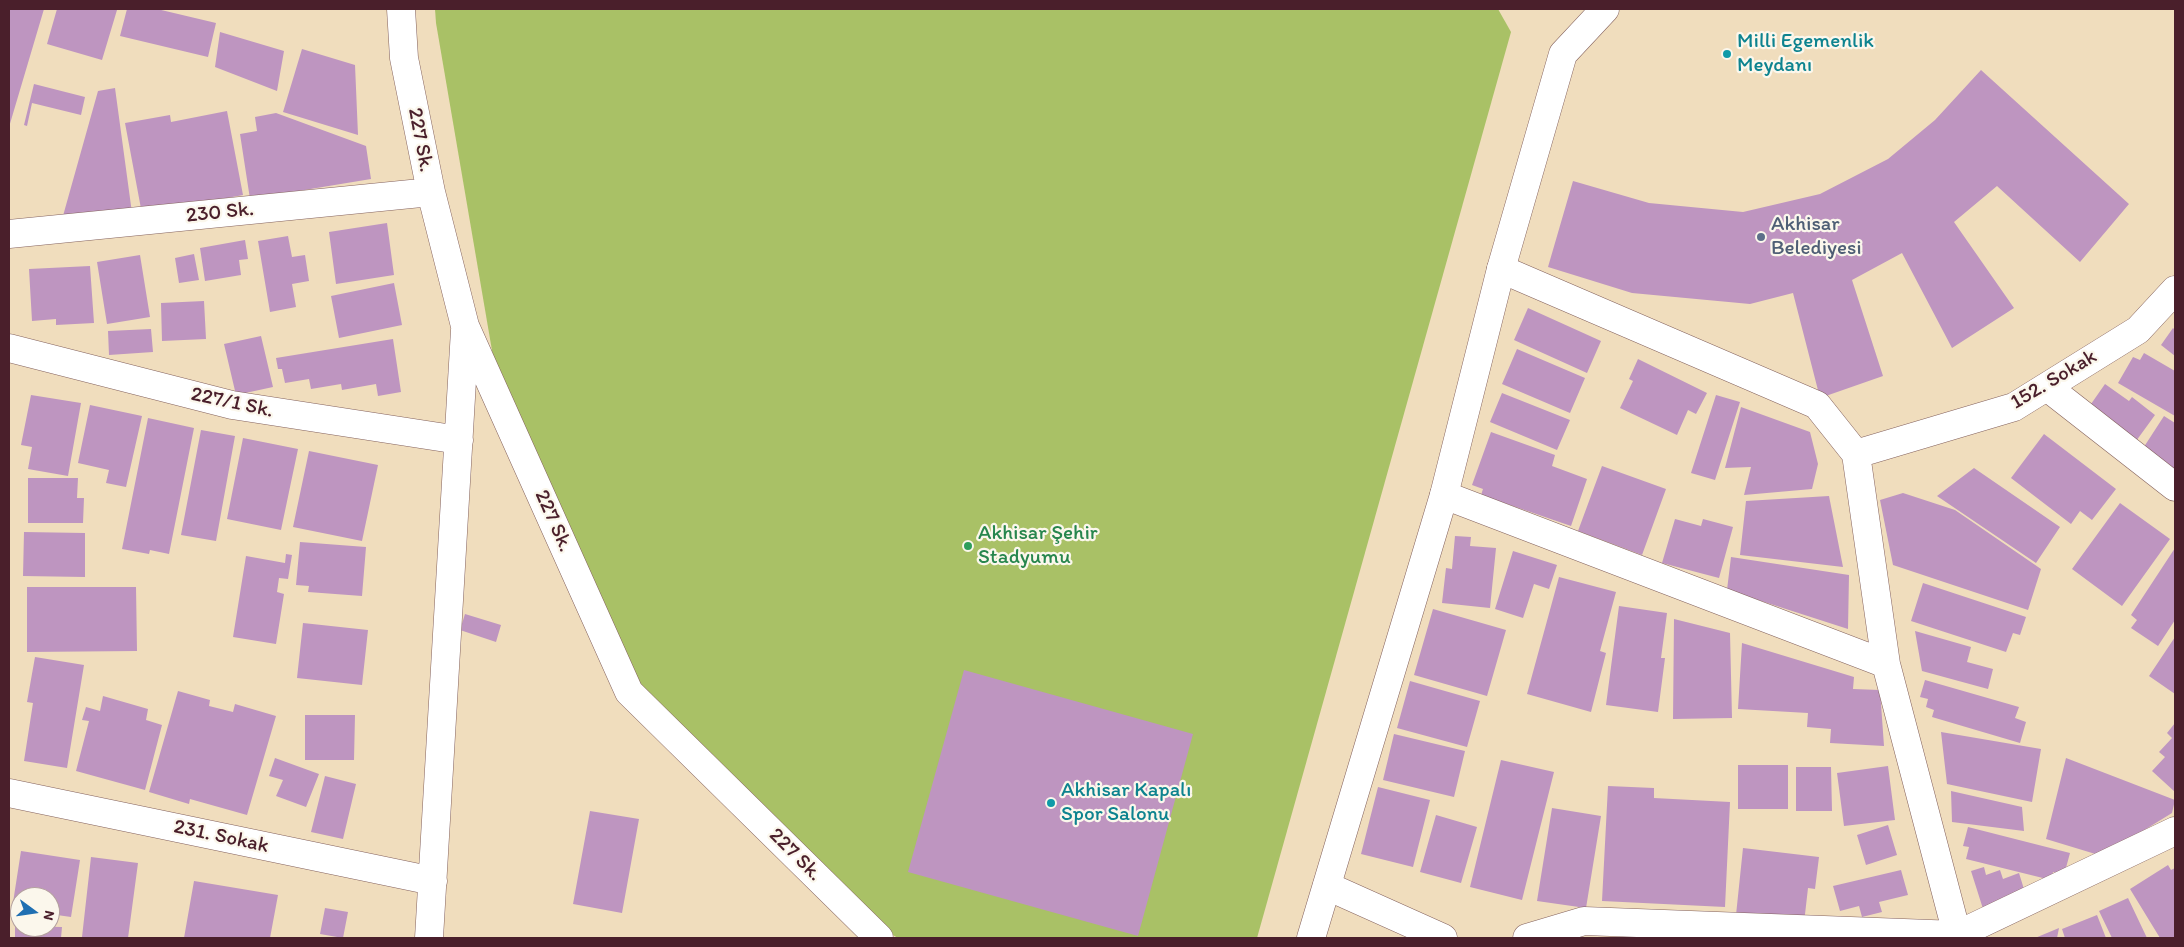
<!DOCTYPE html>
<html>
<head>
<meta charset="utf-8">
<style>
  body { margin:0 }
  #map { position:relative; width:2184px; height:947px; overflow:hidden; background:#f0ddbd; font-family:Itim,sans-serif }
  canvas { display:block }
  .frame { position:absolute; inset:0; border:10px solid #4a1f2b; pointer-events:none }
  .north { position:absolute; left:10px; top:887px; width:50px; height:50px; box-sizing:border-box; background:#fbf7ec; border:1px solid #b4a19f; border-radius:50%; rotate:104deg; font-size:14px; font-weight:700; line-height:20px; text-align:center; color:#4a1f2b }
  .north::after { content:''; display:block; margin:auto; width:18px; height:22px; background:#1f6fb2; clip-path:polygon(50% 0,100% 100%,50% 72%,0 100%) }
</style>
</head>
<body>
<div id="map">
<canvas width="2184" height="947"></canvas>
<div class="frame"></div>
<div class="north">N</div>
</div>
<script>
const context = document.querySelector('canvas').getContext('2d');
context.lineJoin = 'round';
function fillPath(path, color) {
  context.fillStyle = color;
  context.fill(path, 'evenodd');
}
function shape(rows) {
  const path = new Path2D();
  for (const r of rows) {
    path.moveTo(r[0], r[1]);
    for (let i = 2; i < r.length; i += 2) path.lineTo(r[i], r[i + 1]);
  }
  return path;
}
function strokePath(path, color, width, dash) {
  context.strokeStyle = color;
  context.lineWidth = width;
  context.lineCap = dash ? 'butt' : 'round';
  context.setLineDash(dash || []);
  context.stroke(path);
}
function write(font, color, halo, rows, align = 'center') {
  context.font = font + ' Itim,sans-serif';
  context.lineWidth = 4.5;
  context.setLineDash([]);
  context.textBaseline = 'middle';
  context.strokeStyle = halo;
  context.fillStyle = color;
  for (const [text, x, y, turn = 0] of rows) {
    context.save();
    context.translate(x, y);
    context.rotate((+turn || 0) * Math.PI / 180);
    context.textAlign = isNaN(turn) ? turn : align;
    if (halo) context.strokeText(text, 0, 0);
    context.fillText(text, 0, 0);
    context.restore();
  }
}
fillPath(shape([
  [435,9,1498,9,1511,32,1257,938,898,938,851,911,637,684,502,409,436,23]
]), '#a9c166');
fillPath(shape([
  [9,9,44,9,9,127],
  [57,9,117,10,102,60,47,44],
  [127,9,157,9,216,23,208,57,120,36],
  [220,32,284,51,277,91,215,67],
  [302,49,355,65,358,135,283,112],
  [1981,70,2129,204,2080,262,1997,186,1954,222,2014,308,1952,348,1902,253,1852,280,1883,376,1820,398,1793,293,1750,304,1632,293,1548,267,1573,181,1649,203,1743,212,1820,194,1888,159,1935,120],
  [34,84,85,97,81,115,32,103,27,126,24,125],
  [115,88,132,213,61,223,98,91],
  [227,111,243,195,142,214,125,123,170,115,171,122],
  [276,113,366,146,371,179,250,199,240,134,257,131,255,117],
  [387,223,394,275,336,284,329,232],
  [288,236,292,257,305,255,309,281,292,284,296,307,270,312,258,241],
  [245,240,248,259,239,260,241,275,205,281,200,248],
  [194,254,199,280,179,283,175,258],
  [140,255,150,317,107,324,97,262],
  [90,266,94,323,56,325,56,319,32,321,29,269],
  [394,283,402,325,339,338,331,296],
  [204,301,206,339,162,341,161,303],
  [1528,308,1601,341,1587,373,1514,340],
  [2173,328,2175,330,2175,356,2161,345],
  [151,329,153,352,109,355,108,331],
  [261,336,273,387,236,395,224,344],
  [393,339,401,392,378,396,376,384,342,390,341,384,311,389,309,379,285,383,282,369,278,369,276,358],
  [1517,349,1585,378,1570,413,1502,384],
  [2144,353,2175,371,2175,416,2118,383,2133,357,2140,360],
  [1638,359,1707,393,1696,414,1688,410,1677,435,1620,408,1633,381,1629,379],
  [2105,384,2129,401,2132,397,2155,415,2131,448,2084,414],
  [1502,393,1570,420,1557,450,1490,422],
  [31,395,81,403,68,476,28,469,32,447,21,445],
  [1716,395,1740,402,1715,480,1691,473],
  [90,405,142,416,126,487,106,483,109,470,78,463],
  [1741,407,1810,432,1818,464,1812,489,1744,495,1751,467,1725,468],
  [2164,416,2175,423,2175,476,2140,453],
  [148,418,194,428,169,554,150,550,149,554,122,549],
  [201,430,235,436,216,541,181,535],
  [1491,432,1555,455,1552,466,1587,479,1571,526,1481,495,1483,489,1472,485],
  [2044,434,2116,489,2092,520,2080,511,2071,524,2011,478],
  [243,438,298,449,281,530,227,519],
  [309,451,378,465,362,541,293,527],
  [1602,466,1666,489,1642,555,1578,531],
  [1974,468,2060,527,2036,563,1937,496],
  [28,478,78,478,77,498,84,498,83,523,28,523],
  [1903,493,1955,510,2041,569,2028,610,1893,565,1880,500],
  [1829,496,1843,567,1740,555,1746,501],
  [2120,503,2170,539,2122,606,2072,569],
  [1675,519,1701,526,1703,519,1733,527,1719,578,1662,563],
  [24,532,85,533,85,577,23,576],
  [1455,536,1471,537,1470,546,1496,548,1490,608,1442,603,1446,568,1452,569],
  [300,542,366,547,362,596,308,592,309,586,296,585],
  [2175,548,2175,620,2158,646,2131,628,2137,620,2131,615],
  [1513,551,1557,565,1549,589,1534,584,1523,618,1495,609],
  [286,554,292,555,288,579,279,578,277,592,284,594,276,644,233,637,246,556,285,563],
  [1731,557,1849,575,1848,629,1727,590],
  [1559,577,1616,592,1600,651,1606,653,1591,712,1527,694],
  [1923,583,2026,617,2020,635,2013,633,2006,652,1911,621],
  [27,587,136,587,137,651,27,652],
  [1619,606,1667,613,1661,658,1665,658,1658,712,1606,705],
  [1433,609,1506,630,1487,696,1414,675],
  [465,614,501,625,496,642,460,630],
  [1674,619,1730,633,1732,718,1673,719],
  [303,623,368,630,362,685,297,678],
  [1915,631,1971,647,1967,662,1993,669,1988,689,1922,671],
  [2175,637,2175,694,2149,676],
  [1742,643,1854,677,1853,689,1880,690,1884,746,1830,743,1831,729,1807,727,1808,713,1738,709],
  [35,657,84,665,67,768,24,761,33,703,27,702],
  [964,670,1193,734,1138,936,908,872],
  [1925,680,2019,707,2015,718,2026,722,2020,743,1932,717,1934,710,1926,707,1928,699,1920,697],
  [1410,681,1480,701,1467,747,1397,728],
  [178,691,210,700,209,706,233,712,235,704,276,716,247,815,190,799,189,804,149,792],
  [103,696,148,709,146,720,162,725,145,790,76,771,89,721,82,720,86,707,100,711],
  [305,715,355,715,354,760,305,760],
  [2175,723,2175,792,2152,771,2165,757,2159,752,2172,738,2167,733],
  [1941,732,2041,749,2032,802,1947,784],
  [1394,734,1465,751,1454,797,1383,780],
  [275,758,319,774,306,807,276,796,283,780,269,776],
  [2066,758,2175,800,2172,813,2102,856,2046,839],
  [1501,760,1554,772,1522,900,1470,887],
  [1738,765,1788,765,1788,809,1738,809],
  [1888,766,1895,820,1844,826,1837,773],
  [1796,767,1831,767,1832,811,1796,811],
  [325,776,356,784,343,839,311,832],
  [1608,786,1654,788,1654,798,1730,802,1725,907,1602,901],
  [1378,787,1430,800,1413,867,1361,854],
  [1951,791,2022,807,2024,831,1952,822],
  [1552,808,1601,816,1586,908,1537,901],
  [590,811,639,819,622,913,573,904],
  [1436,815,1477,827,1461,883,1420,872],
  [1888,825,1897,855,1866,865,1857,835],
  [1968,827,2070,853,2064,875,2053,872,2051,880,1966,859,1969,847,1963,846],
  [1743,848,1819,857,1815,889,1808,888,1804,923,1736,915],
  [21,851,80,860,71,917,50,914,50,897,20,897,20,910,12,909],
  [91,857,138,863,128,938,82,937],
  [2168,865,2171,870,2175,868,2175,938,2160,938,2130,889],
  [1984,867,1986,875,2000,870,2003,879,2019,873,2027,899,1984,912,1971,871],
  [1901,870,1908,895,1879,902,1882,912,1862,917,1859,906,1840,911,1833,886],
  [194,881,278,895,270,938,184,938],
  [2128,898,2147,938,2112,938,2099,911],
  [325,908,348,912,343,938,320,934],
  [2097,915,2106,938,2065,938,2062,929],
  [15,926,62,927,61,938,15,938],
  [2059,928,2057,938,2035,938]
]), '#be95c0');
const street = shape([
  [401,9,404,58,431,192,465,326,629,692,879,938],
  [9,234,431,192],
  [1501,269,1817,405,1856,454,1886,664,1958,938],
  [9,348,232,405,459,440],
  [2047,387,2175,487],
  [1856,454,2014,407,2138,330,2175,290],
  [1444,495,1886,664],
  [9,793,433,881],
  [1327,886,1443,938],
  [429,938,465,330],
  [1527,938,1584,921,1957,935,2175,831]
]);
const secondary = shape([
  [1311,938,1444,495,1501,269,1563,54,1605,9]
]);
strokePath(street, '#84625e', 29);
strokePath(secondary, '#84625e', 29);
strokePath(street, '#fff', 28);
strokePath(secondary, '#fff', 28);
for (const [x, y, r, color] of [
  [1727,54,5,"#0f9aa8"],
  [1761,237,5,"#5c6f8a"],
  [968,546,5,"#2e9e5b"],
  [1051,803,5,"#0f9aa8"]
]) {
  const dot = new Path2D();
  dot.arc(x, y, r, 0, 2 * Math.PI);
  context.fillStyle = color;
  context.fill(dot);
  strokePath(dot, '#fbf7ec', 2);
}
write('21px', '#0d838f', '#fbf7ec', [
  ["Milli Egemenlik",1737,42],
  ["Meydanı",1737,66],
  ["Akhisar Kapalı",1061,791],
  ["Spor Salonu",1061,815]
], 'left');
write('21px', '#4a1f2b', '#fbf7ec', [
  ["227 Sk.",420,140,79],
  ["230 Sk.",220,213,-6],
  ["152. Sokak",2054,380,-31],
  ["227/1 Sk.",232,403,12],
  ["227 Sk.",553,521,66],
  ["231. Sokak",221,837,12],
  ["227 Sk.",795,855,45]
]);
write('21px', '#4e5e75', '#fbf7ec', [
  ["Akhisar",1771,225],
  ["Belediyesi",1771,249]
], 'left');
write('21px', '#27864d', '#fbf7ec', [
  ["Akhisar Şehir",978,534],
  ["Stadyumu",978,558]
], 'left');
</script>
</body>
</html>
